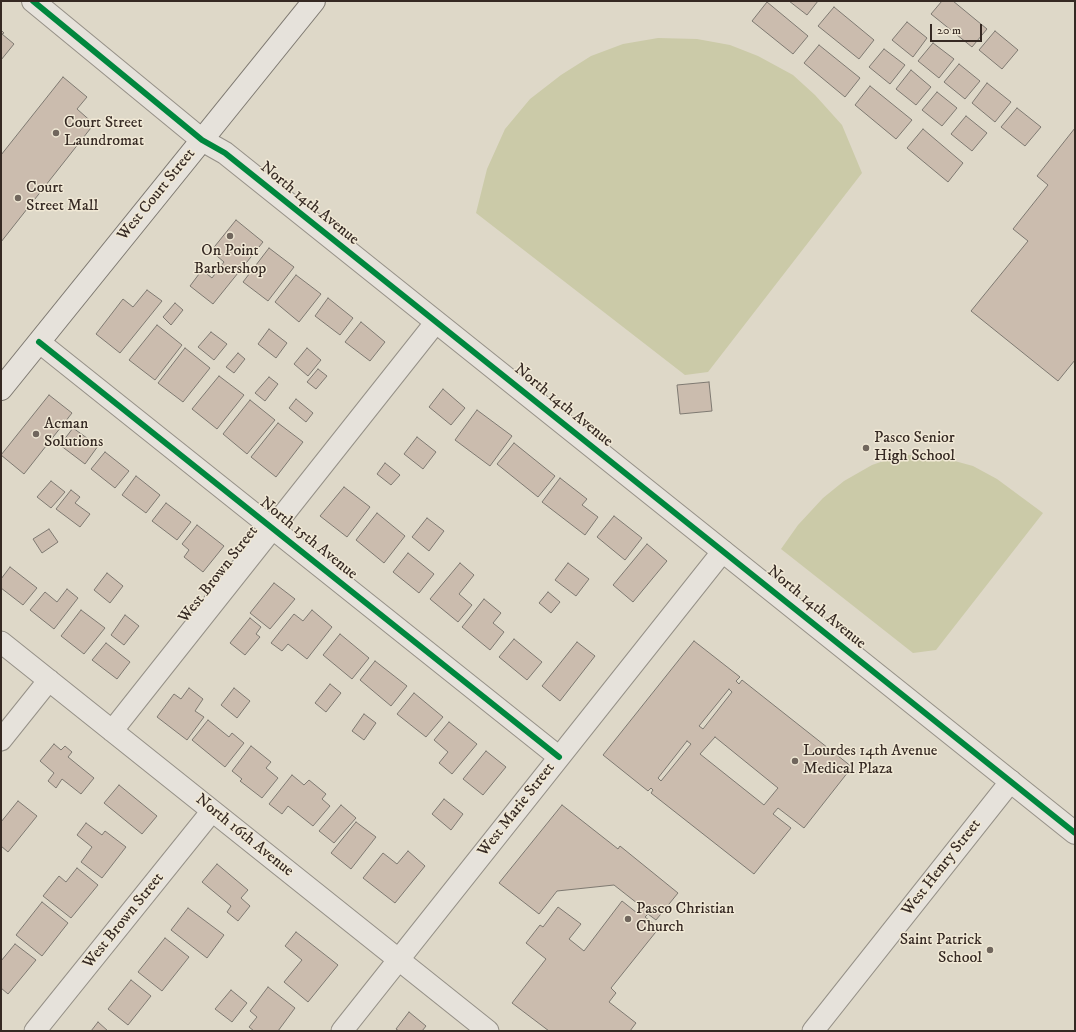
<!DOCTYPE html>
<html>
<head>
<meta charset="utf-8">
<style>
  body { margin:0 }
  #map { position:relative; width:1076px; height:1032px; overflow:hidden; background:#ded8c8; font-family:"IM FELL DW Pica",serif }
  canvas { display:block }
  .frame { position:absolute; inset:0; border:2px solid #352923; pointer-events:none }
  .scale { position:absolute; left:930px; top:24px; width:52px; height:18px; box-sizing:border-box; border:2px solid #352923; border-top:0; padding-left:5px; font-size:12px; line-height:14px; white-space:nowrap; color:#352923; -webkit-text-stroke:3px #f0e8d5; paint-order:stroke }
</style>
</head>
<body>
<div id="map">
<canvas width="1076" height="1032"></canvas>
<div class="frame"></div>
<div class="scale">20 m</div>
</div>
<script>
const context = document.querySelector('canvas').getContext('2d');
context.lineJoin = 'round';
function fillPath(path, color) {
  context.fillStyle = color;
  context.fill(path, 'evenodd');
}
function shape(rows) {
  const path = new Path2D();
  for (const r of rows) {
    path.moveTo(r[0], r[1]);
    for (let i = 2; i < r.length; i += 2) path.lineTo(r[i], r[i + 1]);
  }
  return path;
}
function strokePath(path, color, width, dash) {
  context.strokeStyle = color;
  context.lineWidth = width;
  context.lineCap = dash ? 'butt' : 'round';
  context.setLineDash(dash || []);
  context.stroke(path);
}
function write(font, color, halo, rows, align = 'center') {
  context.font = font + ' "IM FELL DW Pica",serif';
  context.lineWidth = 3;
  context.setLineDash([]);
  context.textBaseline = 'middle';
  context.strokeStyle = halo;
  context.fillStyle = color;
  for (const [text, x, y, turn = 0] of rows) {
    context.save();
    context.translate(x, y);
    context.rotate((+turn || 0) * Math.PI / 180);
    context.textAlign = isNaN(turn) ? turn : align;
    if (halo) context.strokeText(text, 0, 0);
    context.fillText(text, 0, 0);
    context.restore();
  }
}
fillPath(shape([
  [658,38,697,39,730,45,758,56,793,75,815,95,842,125,862,173,708,372,685,375,476,213,487,169,505,129,530,99,561,75,591,56,623,44],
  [901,455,928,455,951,460,973,466,997,479,1043,513,936,650,913,653,781,549,798,525,823,498,844,481,872,465]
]), '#cbcaa8');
const building = shape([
  [789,1,818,1,807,15,789,1],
  [942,1,953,1,987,29,972,47,931,14,942,1],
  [767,2,808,36,793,54,752,21,767,2],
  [834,7,874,40,859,59,818,26,834,7],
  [907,22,927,38,913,57,892,40,907,22],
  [1,30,4,33,2,34,14,44,1,60,1,30],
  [995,31,1018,50,1002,69,979,50,995,31],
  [933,43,954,59,939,78,918,61,933,43],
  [819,45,860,78,845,97,804,63,819,45],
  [884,49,905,65,890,84,869,67,884,49],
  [959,64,980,81,965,99,944,82,959,64],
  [911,70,931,87,916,105,896,89,911,70],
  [63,77,87,97,77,109,94,124,1,242,1,155,63,77],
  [987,83,1011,102,995,122,972,103,987,83],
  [870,86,912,120,896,139,855,105,870,86],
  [937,92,957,108,942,126,922,110,937,92],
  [1017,108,1041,127,1025,146,1001,127,1017,108],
  [966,116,987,133,972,151,951,134,966,116],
  [1075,128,1075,360,1058,381,971,311,1028,241,1013,229,1048,185,1037,176,1075,128],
  [923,129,963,163,948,182,907,148,923,129],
  [236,220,263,242,213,304,190,286,202,270,212,278,224,262,211,251,236,220],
  [269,248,294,267,268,301,243,282,269,248],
  [296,275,321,294,299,322,275,302,296,275],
  [147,290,162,301,120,353,96,334,123,299,133,307,147,290],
  [328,298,353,318,340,335,315,316,328,298],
  [175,303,183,310,171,325,163,317,175,303],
  [361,322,385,342,370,361,345,342,361,322],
  [157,325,182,345,155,380,129,360,157,325],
  [269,329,287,343,276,358,258,344,269,329],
  [211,332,227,344,214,360,198,347,211,332],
  [185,348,210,368,183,402,158,383,185,348],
  [307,348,321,360,308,376,294,364,307,348],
  [238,353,245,359,234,373,226,367,238,353],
  [318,369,327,376,316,389,307,382,318,369],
  [219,376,244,395,217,429,192,409,219,376],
  [269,377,278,384,265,401,255,393,269,377],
  [709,382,712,411,680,414,677,385,709,382],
  [443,389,465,408,451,425,429,407,443,389],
  [49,395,72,413,24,474,1,455,49,395],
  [296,399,313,413,306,422,289,408,296,399],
  [250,400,275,420,247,454,223,434,250,400],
  [477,410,512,436,490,466,455,440,477,410],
  [278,423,303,442,276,477,251,457,278,423],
  [73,428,98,446,85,464,60,445,73,428],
  [417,437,436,452,423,469,404,454,417,437],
  [514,443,555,476,538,497,497,464,514,443],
  [105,452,129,471,115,488,91,469,105,452],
  [385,463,400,475,391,485,377,474,385,463],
  [136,476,160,495,146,513,122,495,136,476],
  [560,478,587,499,582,505,598,517,585,535,542,502,560,478],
  [51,481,65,492,51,508,37,497,51,481],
  [344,487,370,507,347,537,320,516,344,487],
  [71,490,80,497,75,503,90,514,80,527,56,509,71,490],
  [166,503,191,522,177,540,152,521,166,503],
  [377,513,405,536,384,563,356,540,377,513],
  [614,516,642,538,625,560,597,537,614,516],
  [427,518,444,531,429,551,412,537,427,518],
  [197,525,224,546,203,572,184,557,189,550,182,544,197,525],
  [49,529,58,542,42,553,33,539,49,529],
  [647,544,667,561,633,602,613,585,647,544],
  [408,553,434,574,419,593,393,572,408,553],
  [460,563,474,575,459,594,472,605,458,622,430,599,460,563],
  [568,563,589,579,576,596,555,580,568,563],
  [10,567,37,588,23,605,1,588,1,579,10,567],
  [107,573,123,586,110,603,94,590,107,573],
  [274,583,295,599,270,629,250,613,274,583],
  [67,589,78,598,54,629,30,610,45,592,57,602,67,589],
  [548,592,560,602,551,613,539,603,548,592],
  [484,599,501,613,493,623,504,632,490,650,462,627,484,599],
  [81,610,105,628,84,654,61,636,81,610],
  [312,610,332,627,307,659,288,644,282,651,271,643,294,614,303,621,312,610],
  [125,615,139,626,124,645,111,635,125,615],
  [250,618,261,627,256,634,260,637,245,655,230,643,250,618],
  [340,634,369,658,352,679,323,655,340,634],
  [514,639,542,662,527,680,499,657,514,639],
  [694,641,740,677,736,681,739,684,742,680,852,767,804,828,778,808,773,814,791,828,754,874,651,793,653,790,651,788,648,791,603,755,694,641],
  [729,689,732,692,703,729,699,726,729,689],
  [715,737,778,788,764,805,700,754,715,737],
  [687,741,691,744,661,781,658,778,687,741],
  [577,642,595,656,560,701,542,686,577,642],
  [106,643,130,662,117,679,92,660,106,643],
  [375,661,407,686,391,706,360,680,375,661],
  [330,684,341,693,326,712,315,703,330,684],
  [189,688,203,699,195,711,204,717,187,740,157,717,174,694,181,699,189,688],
  [234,688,250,701,237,718,221,705,234,688],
  [414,693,443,717,426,737,397,714,414,693],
  [364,714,376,723,364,740,352,731,364,714],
  [208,720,229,737,232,733,244,743,225,767,192,740,208,720],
  [449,722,477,744,452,774,439,763,448,752,434,740,449,722],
  [54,744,61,750,65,746,72,752,68,757,94,778,81,794,62,779,56,788,48,781,54,773,40,761,54,744],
  [251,746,271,762,266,768,278,778,262,798,240,781,242,779,232,771,251,746],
  [486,751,506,767,483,795,463,779,486,751],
  [292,775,304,785,309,780,326,794,322,799,330,806,313,826,288,806,282,814,269,804,292,775],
  [119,785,157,816,142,834,104,803,119,785],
  [444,799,463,814,451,830,432,814,444,799],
  [18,801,37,816,8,852,1,846,1,822,18,801],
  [341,805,356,818,334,843,319,831,341,805],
  [562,805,618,849,620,846,678,893,656,920,648,914,645,917,659,928,611,988,616,993,609,1002,636,1023,630,1031,549,1031,512,1003,546,959,526,943,540,925,543,927,558,907,581,924,569,939,584,951,622,901,637,913,642,907,614,885,557,891,539,914,499,883,562,805],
  [356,822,376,837,351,869,331,853,356,822],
  [86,823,102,835,105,831,126,847,102,878,81,862,92,847,77,835,86,823],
  [408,851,425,866,395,903,363,878,383,853,397,864,408,851],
  [217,864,248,890,241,898,250,906,238,921,227,912,231,906,202,882,217,864],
  [77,868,98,885,71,918,43,896,59,876,66,882,77,868],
  [42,902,68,923,42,956,16,935,42,902],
  [188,908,224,935,207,958,171,930,188,908],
  [296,932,338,965,308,1002,284,982,302,960,285,946,296,932],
  [165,938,189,957,162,991,138,972,165,938],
  [15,944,36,960,8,994,1,988,1,961,15,944],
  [131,980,151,996,128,1025,108,1009,131,980],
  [268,987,295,1008,278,1031,254,1031,249,1027,257,1017,250,1011,268,987],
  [231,990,247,1003,232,1022,215,1009,231,990],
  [409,1012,426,1026,422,1031,399,1031,396,1029,409,1012],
  [98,1022,108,1031,91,1031,98,1022]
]);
fillPath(building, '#cbbcae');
strokePath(building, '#7e7971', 1);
const minor = shape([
  [39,342,559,757],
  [1,642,488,1031],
  [112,731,436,322],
  [1,740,49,680],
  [35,1031,212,811],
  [342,1031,723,551],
  [813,1031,1011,781]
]);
const tertiary = shape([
  [33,1,202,140,225,153,1075,833]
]);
const secondary = shape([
  [1,389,314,1]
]);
strokePath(minor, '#959087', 23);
strokePath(tertiary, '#959087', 24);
strokePath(secondary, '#7e7971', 24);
strokePath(minor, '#e6e2db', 21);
strokePath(tertiary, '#e6e2db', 22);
strokePath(secondary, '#e6e2db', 22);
strokePath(shape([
  [33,1,202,140,225,153,1075,833],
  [39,342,559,757]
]), '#00873e', 6);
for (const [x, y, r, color] of [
  [56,133,4,"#70665d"],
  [18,198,4,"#70665d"],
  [230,236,4,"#70665d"],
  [36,434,4,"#70665d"],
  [866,448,4,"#70665d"],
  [795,761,4,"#70665d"],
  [628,919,4,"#70665d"],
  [990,950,4,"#70665d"]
]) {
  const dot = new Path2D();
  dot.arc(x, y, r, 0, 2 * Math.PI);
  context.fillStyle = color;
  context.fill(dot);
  strokePath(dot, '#f0e8d5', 1.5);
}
write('16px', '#352923', '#f0e8d5', [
  ["Court Street",64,124],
  ["Laundromat",64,142],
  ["Court",26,189],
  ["Street Mall",26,207],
  ["On Point",230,252,"center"],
  ["Barbershop",230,270,"center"],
  ["Acman",44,425],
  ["Solutions",44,443],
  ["Pasco Senior",874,439],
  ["High School",874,457],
  ["Lourdes 14th Avenue",803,752],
  ["Medical Plaza",803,770],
  ["Pasco Christian",636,910],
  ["Church",636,928],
  ["Saint Patrick",982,941,"right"],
  ["School",982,959,"right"]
], 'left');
write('16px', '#352923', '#f0e8d5', [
  ["West Court Street",157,195,-51],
  ["North 14th Avenue",309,204,39],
  ["North 14th Avenue",563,406,39],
  ["North 15th Avenue",308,539,39],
  ["West Brown Street",219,575,-52],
  ["North 14th Avenue",816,608,39],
  ["West Marie Street",517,810,-52],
  ["North 16th Avenue",244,836,39],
  ["West Henry Street",942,868,-52],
  ["West Brown Street",124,921,-51]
]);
</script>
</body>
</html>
